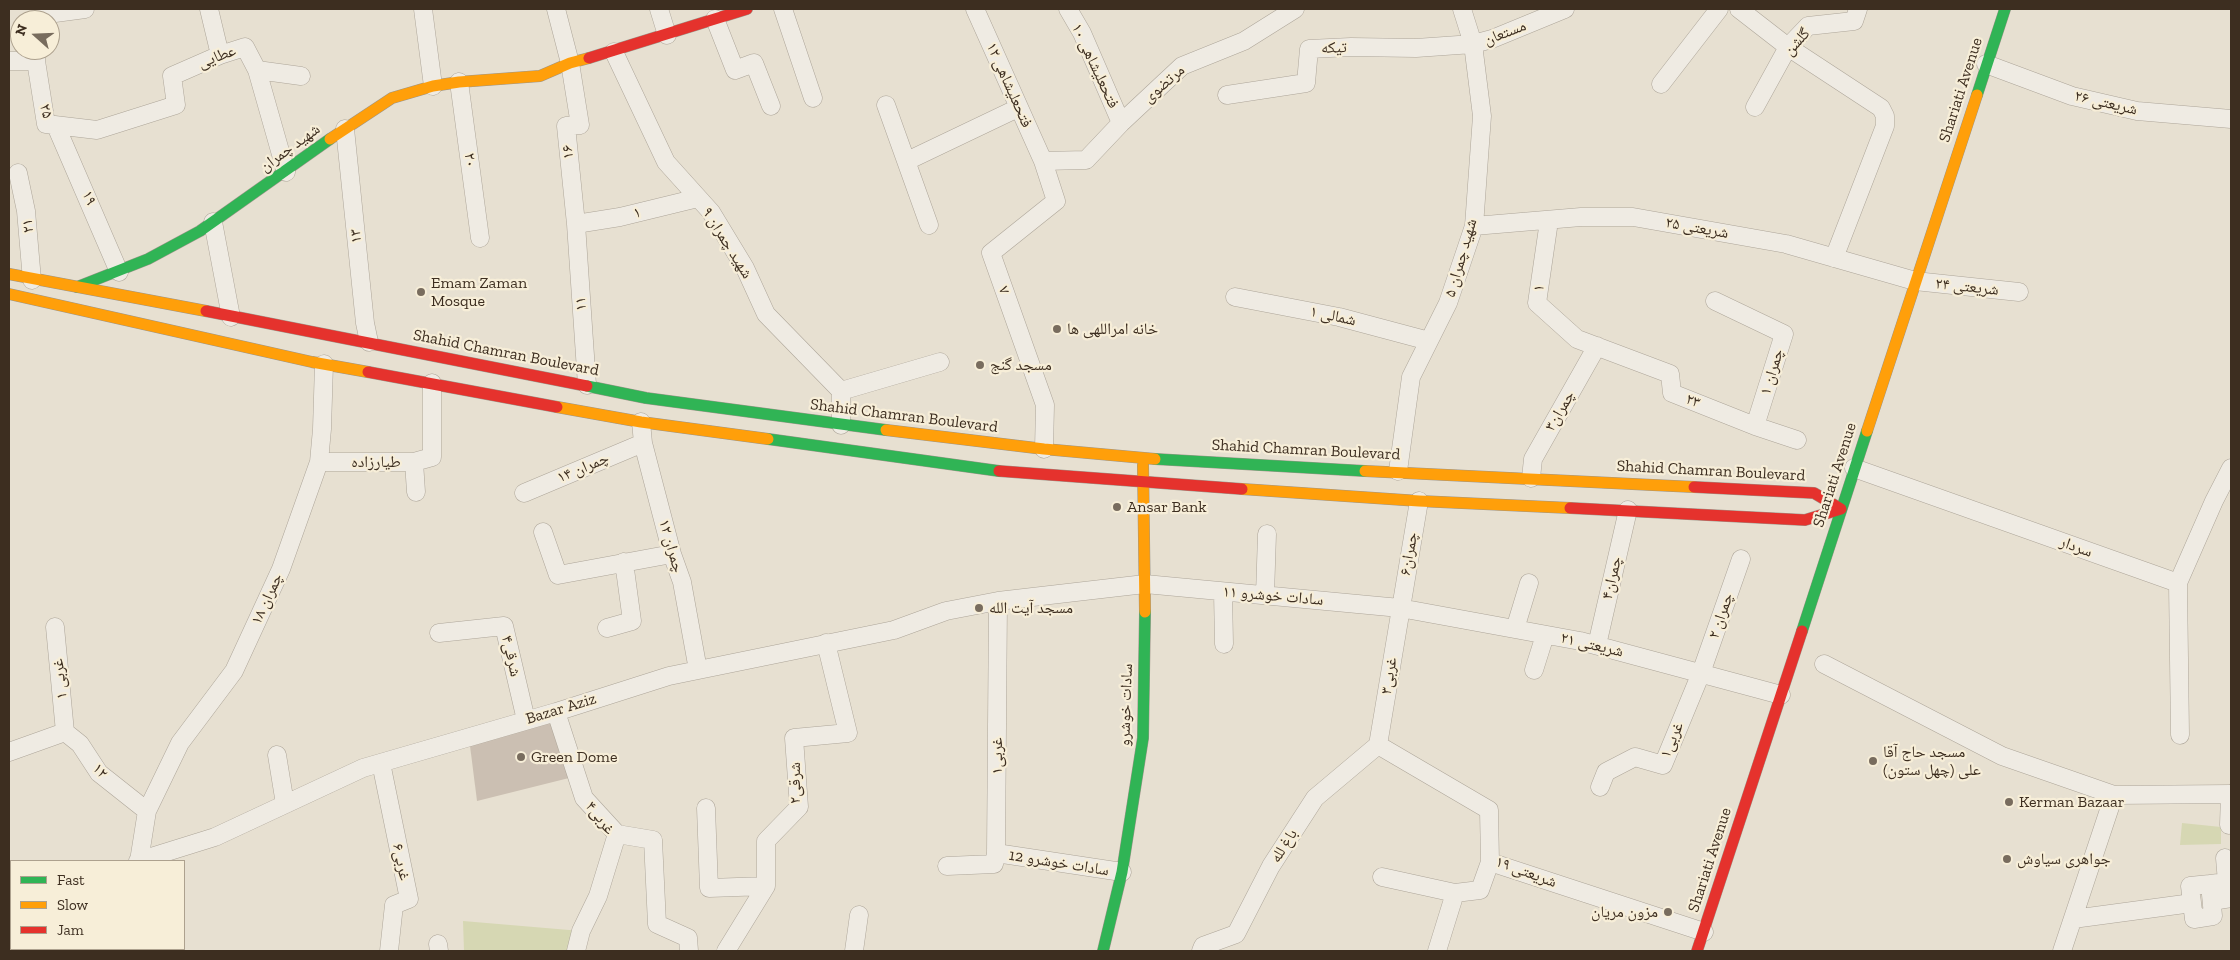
<!DOCTYPE html>
<html>
<head>
<meta charset="utf-8">
<style>
  body { margin:0 }
  #map { position:relative; width:2240px; height:960px; overflow:hidden; background:#e7e0d1; font-family:"Zilla Slab",serif }
  canvas { display:block }
  .frame { position:absolute; inset:0; border:10px solid #3d2e20; pointer-events:none }
  .legend { position:absolute; left:10px; top:860px; width:175px; height:90px; box-sizing:border-box; background:#f7eed8; border:1px solid #ada18e; margin:0; padding:6px 9px; list-style:none; font-size:15px; color:#3d2e20 }
  .legend li { display:flex; align-items:center; gap:10px; height:25px }
  .legend b { width:25px; border:1px solid #ada18e }
  .north { position:absolute; left:10px; top:10px; width:50px; height:50px; box-sizing:border-box; background:#f7eed8; border:1px solid #ada18e; border-radius:50%; rotate:290deg; font-size:14px; font-weight:700; line-height:20px; text-align:center; color:#3d2e20 }
  .north::after { content:''; display:block; margin:auto; width:18px; height:22px; background:#786c5e; clip-path:polygon(50% 0,100% 100%,50% 72%,0 100%) }
</style>
</head>
<body>
<div id="map">
<canvas width="2240" height="960"></canvas>
<div class="frame"></div>
<ul class="legend">
<li><b style="height:6px;background:#30b455"></b>Fast</li>
<li><b style="height:6px;background:#ff9f0a"></b>Slow</li>
<li><b style="height:6px;background:#e5322d"></b>Jam</li>
</ul>
<div class="north">N</div>
</div>
<script>
const context = document.querySelector('canvas').getContext('2d');
context.lineJoin = 'round';
function fillPath(path, color) {
  context.fillStyle = color;
  context.fill(path, 'evenodd');
}
function shape(rows) {
  const path = new Path2D();
  for (const r of rows) {
    path.moveTo(r[0], r[1]);
    for (let i = 2; i < r.length; i += 2) path.lineTo(r[i], r[i + 1]);
  }
  return path;
}
function strokePath(path, color, width, dash) {
  context.strokeStyle = color;
  context.lineWidth = width;
  context.lineCap = dash ? 'butt' : 'round';
  context.setLineDash(dash || []);
  context.stroke(path);
}
function write(font, color, halo, rows, align = 'center') {
  context.font = font + ' "Zilla Slab","Noto Naskh Arabic",serif';
  context.lineWidth = 4.5;
  context.setLineDash([]);
  context.textBaseline = 'middle';
  context.strokeStyle = halo;
  context.fillStyle = color;
  for (const [text, x, y, turn = 0] of rows) {
    context.save();
    context.translate(x, y);
    context.rotate((+turn || 0) * Math.PI / 180);
    context.textAlign = isNaN(turn) ? turn : align;
    if (halo) context.strokeText(text, 0, 0);
    context.fillText(text, 0, 0);
    context.restore();
  }
}
fillPath(shape([
  [2182,823,2221,827,2221,844,2180,845],
  [463,921,581,931,576,951,464,951]
]), '#d6d7b3');
fillPath(shape([
  [556,712,577,776,477,801,469,738]
]), '#cbbfb2');
const street = shape([
  [209,9,220,55],
  [423,9,433,86],
  [556,9,570,63,580,125,566,126,576,224,587,385],
  [659,9,667,35],
  [783,9,813,98],
  [975,9,1043,161,1056,201,991,253,1045,405,1044,449],
  [1068,9,1082,33,1121,123],
  [1739,9,1788,47,1881,108,1885,116,1885,126,1834,258],
  [715,19,735,70,754,63,771,106],
  [40,20,40,15,85,9],
  [37,50,36,61,46,124,97,130,176,105,172,76,220,55,245,47,257,70,286,172],
  [614,52,666,162,711,212,745,268,766,314,841,391,841,425],
  [9,61,36,61],
  [1986,64,2072,96,2137,111,2231,119],
  [257,70,301,76],
  [459,82,480,238],
  [1661,84,1719,9],
  [1227,95,1306,83,1309,49,1351,47,1416,48,1473,44,1492,39,1565,9],
  [886,105,929,225],
  [1755,107,1788,47,1808,26,1854,21,1858,9],
  [56,126,119,272],
  [345,129,365,323,369,342],
  [907,161,1018,108],
  [1043,161,1086,160,1121,123,1182,66,1244,41,1295,9],
  [18,173,26,211,32,280],
  [1549,221,1537,303,1577,339,1670,374,1672,393,1755,426,1797,440],
  [213,222,231,317],
  [576,224,620,217,698,198],
  [1474,226,1581,217,1633,217,1786,244,1915,281,2019,292],
  [1235,297,1339,317,1429,341],
  [1715,301,1784,334,1755,426],
  [841,391,940,362],
  [641,422,643,443,672,554,682,582,698,670],
  [319,462,414,462,432,457,432,383],
  [414,462,416,492],
  [1854,468,2178,583],
  [1398,471,1411,377,1448,303,1474,226,1482,116,1473,44,1462,9],
  [1531,478,1533,459,1597,346],
  [524,493,643,443],
  [543,532,558,575,672,554],
  [1223,592,1224,644],
  [1265,595,1267,534],
  [55,627,65,732],
  [607,628,632,621,624,562],
  [1515,629,1529,583],
  [439,633,504,626,526,720],
  [1597,645,1628,510],
  [1824,664,2002,756,2114,795,2231,794],
  [1534,670,1545,635],
  [556,712,584,798,617,834,598,896,581,931,576,951],
  [2180,735,2178,583,2214,501,2231,468],
  [1378,745,1489,810,1490,862,1704,932],
  [1378,745,1419,501],
  [9,752,65,732,80,744,99,773,147,811,139,861],
  [277,755,285,804],
  [381,763,409,899,394,905,389,951],
  [1600,787,1606,772,1635,757,1663,765,1701,673,1741,559],
  [706,808,709,888,766,886],
  [147,811,180,743,234,671,281,569,319,462,322,429,324,364],
  [2229,825,2230,794],
  [617,834,653,840,657,924,688,938,689,951],
  [996,853,1122,872],
  [138,861,215,837,363,768,556,712,669,676,894,630,946,611,998,601,1145,584,1400,608,1580,641,1781,695],
  [947,866,994,864,996,853,998,601],
  [1382,877,1455,893],
  [2210,884,2213,916,2194,919,2190,886,2210,884],
  [2210,884,2227,882,2225,858],
  [9,887,11,886],
  [2212,901,2231,898],
  [2073,919,2192,903],
  [438,944,439,951],
  [147,949,152,951],
  [103,951,104,949],
  [726,951,766,886,766,841,799,807,794,738,848,733,826,643],
  [854,951,859,915],
  [1201,951,1203,946,1236,934,1271,866,1315,798,1378,745],
  [1437,951,1455,893,1480,890,1490,862],
  [2062,951,2114,795]
]);
const fast = shape([
  [1977,95,2005,9],
  [77,287,148,259,200,231,330,139],
  [587,386,646,398,886,430],
  [768,439,999,471],
  [1155,459,1365,471],
  [1802,631,1867,431],
  [1103,951,1122,872,1143,738,1145,612]
]);
const slow = shape([
  [330,139,392,98,433,86,459,82,540,76,570,63,589,58],
  [9,274,206,311],
  [9,294,312,362,368,372],
  [557,407,641,422,768,439],
  [886,430,1044,449,1155,459],
  [1867,431,1977,95],
  [1143,465,1145,612],
  [1365,471,1694,487],
  [1242,489,1419,501,1570,508]
]);
const jam = shape([
  [589,58,747,9],
  [206,311,587,386],
  [368,372,557,407],
  [999,471,1242,489],
  [1694,487,1814,493,1841,509],
  [1570,508,1805,520,1841,509],
  [1697,951,1802,631]
]);
strokePath(street, '#ada599', 19);
strokePath(fast, '#9c958a', 12);
strokePath(slow, '#9c958a', 12);
strokePath(jam, '#9c958a', 12);
strokePath(street, '#efebe3', 18);
strokePath(fast, '#30b455', 11);
strokePath(slow, '#ff9f0a', 11);
strokePath(jam, '#e5322d', 11);
for (const [x, y, r, color] of [
  [421,292,5,"#786c5e"],
  [1057,329,5,"#786c5e"],
  [980,365,5,"#786c5e"],
  [1117,507,5,"#786c5e"],
  [979,608,5,"#786c5e"],
  [521,757,5,"#786c5e"],
  [1873,761,5,"#786c5e"],
  [2009,802,5,"#786c5e"],
  [2007,859,5,"#786c5e"],
  [1668,912,5,"#786c5e"]
]) {
  const dot = new Path2D();
  dot.arc(x, y, r, 0, 2 * Math.PI);
  context.fillStyle = color;
  context.fill(dot);
  strokePath(dot, '#f7eed8', 2);
}
write('16px', '#3d2e20', '#f7eed8', [
  ["مستعان",1505,33,-21],
  ["گلشن",1797,42,-48],
  ["تیکه",1334,48,-2],
  ["عطایی",217,57,-21],
  ["فتحعلیشاهی ۱۰",1095,66,65],
  ["مرتضوی",1164,84,-41],
  ["فتحعلیشاهی ۱۲",1009,85,66],
  ["Shariati Avenue",1961,90,-72],
  ["شریعتی ۲۶",2106,103,13],
  ["۲۵",46,111,75],
  ["شهید چمران",290,148,-36],
  ["۱۶",568,152,-96],
  ["۲۰",470,160,82],
  ["۱۹",89,198,66],
  ["۱",637,213,-14],
  ["۲۱",28,226,-95],
  ["شریعتی ۲۵",1697,228,10],
  ["۱۳",356,236,-96],
  ["شهید چمران ۹",727,243,58],
  ["شهید چمران ۵",1461,258,-74],
  ["شریعتی ۲۴",1967,287,6],
  ["۱",1539,288,-82],
  ["۷",1004,290,70],
  ["۱۱",581,304,-94],
  ["شمالی ۱",1333,316,12],
  ["Shahid Chamran Boulevard",506,353,11],
  ["چمران ۱",1772,372,-73],
  ["۲۳",1693,401,21],
  ["چمران۳",1560,411,-60],
  ["Shahid Chamran Boulevard",904,416,7],
  ["Shahid Chamran Boulevard",1306,450,3],
  ["طیارزاده",376,462],
  ["چمران ۱۴",583,468,-23],
  ["Shahid Chamran Boulevard",1711,471,3],
  ["Shariati Avenue",1835,475,-72],
  ["چمران ۱۲",671,546,74],
  ["سردار",2076,547,20],
  ["چمران۶",1409,554,-80],
  ["چمران۴",1612,578,-77],
  ["سادات خوشرو ۱۱",1273,596,5],
  ["چمران ۱۸",267,599,-65],
  ["چمران ۲",1721,616,-71],
  ["شریعتی ۲۱",1592,645,13],
  ["شرقی۴",511,656,77],
  ["غربی۳",1389,676,-81],
  ["۱ غربی",60,679,-96],
  ["سادات خوشرو",1126,705,-88],
  ["Bazar Aziz",561,709,-17],
  ["غربی۱",1672,740,-67],
  ["غربی۱",997,756,-90],
  ["۱۲",100,771,48],
  ["شرقی۲",795,783,-90],
  ["غربی۴",600,818,52],
  ["باغ لله",1284,846,-58],
  ["Shariati Avenue",1710,860,-72],
  ["غربی۶",401,862,78],
  ["سادات خوشرو 12",1059,863,9],
  ["شریعتی ۱۹",1526,872,20]
]);
write('16px', '#3d2e20', '#f7eed8', [
  ["Emam Zaman",431,283],
  ["Mosque",431,301],
  ["خانه امراللهی ها",1067,329],
  ["مسجد گنج",990,365],
  ["Ansar Bank",1127,507],
  ["مسجد آیت الله",989,608],
  ["مسجد حاج آقا",1883,752],
  ["علی (چهل ستون)",1883,770],
  ["Green Dome",531,757],
  ["Kerman Bazaar",2019,802],
  ["جواهری سیاوش",2017,859],
  ["مزون مریان",1658,912,"right"]
], 'left');
</script>
</body>
</html>
